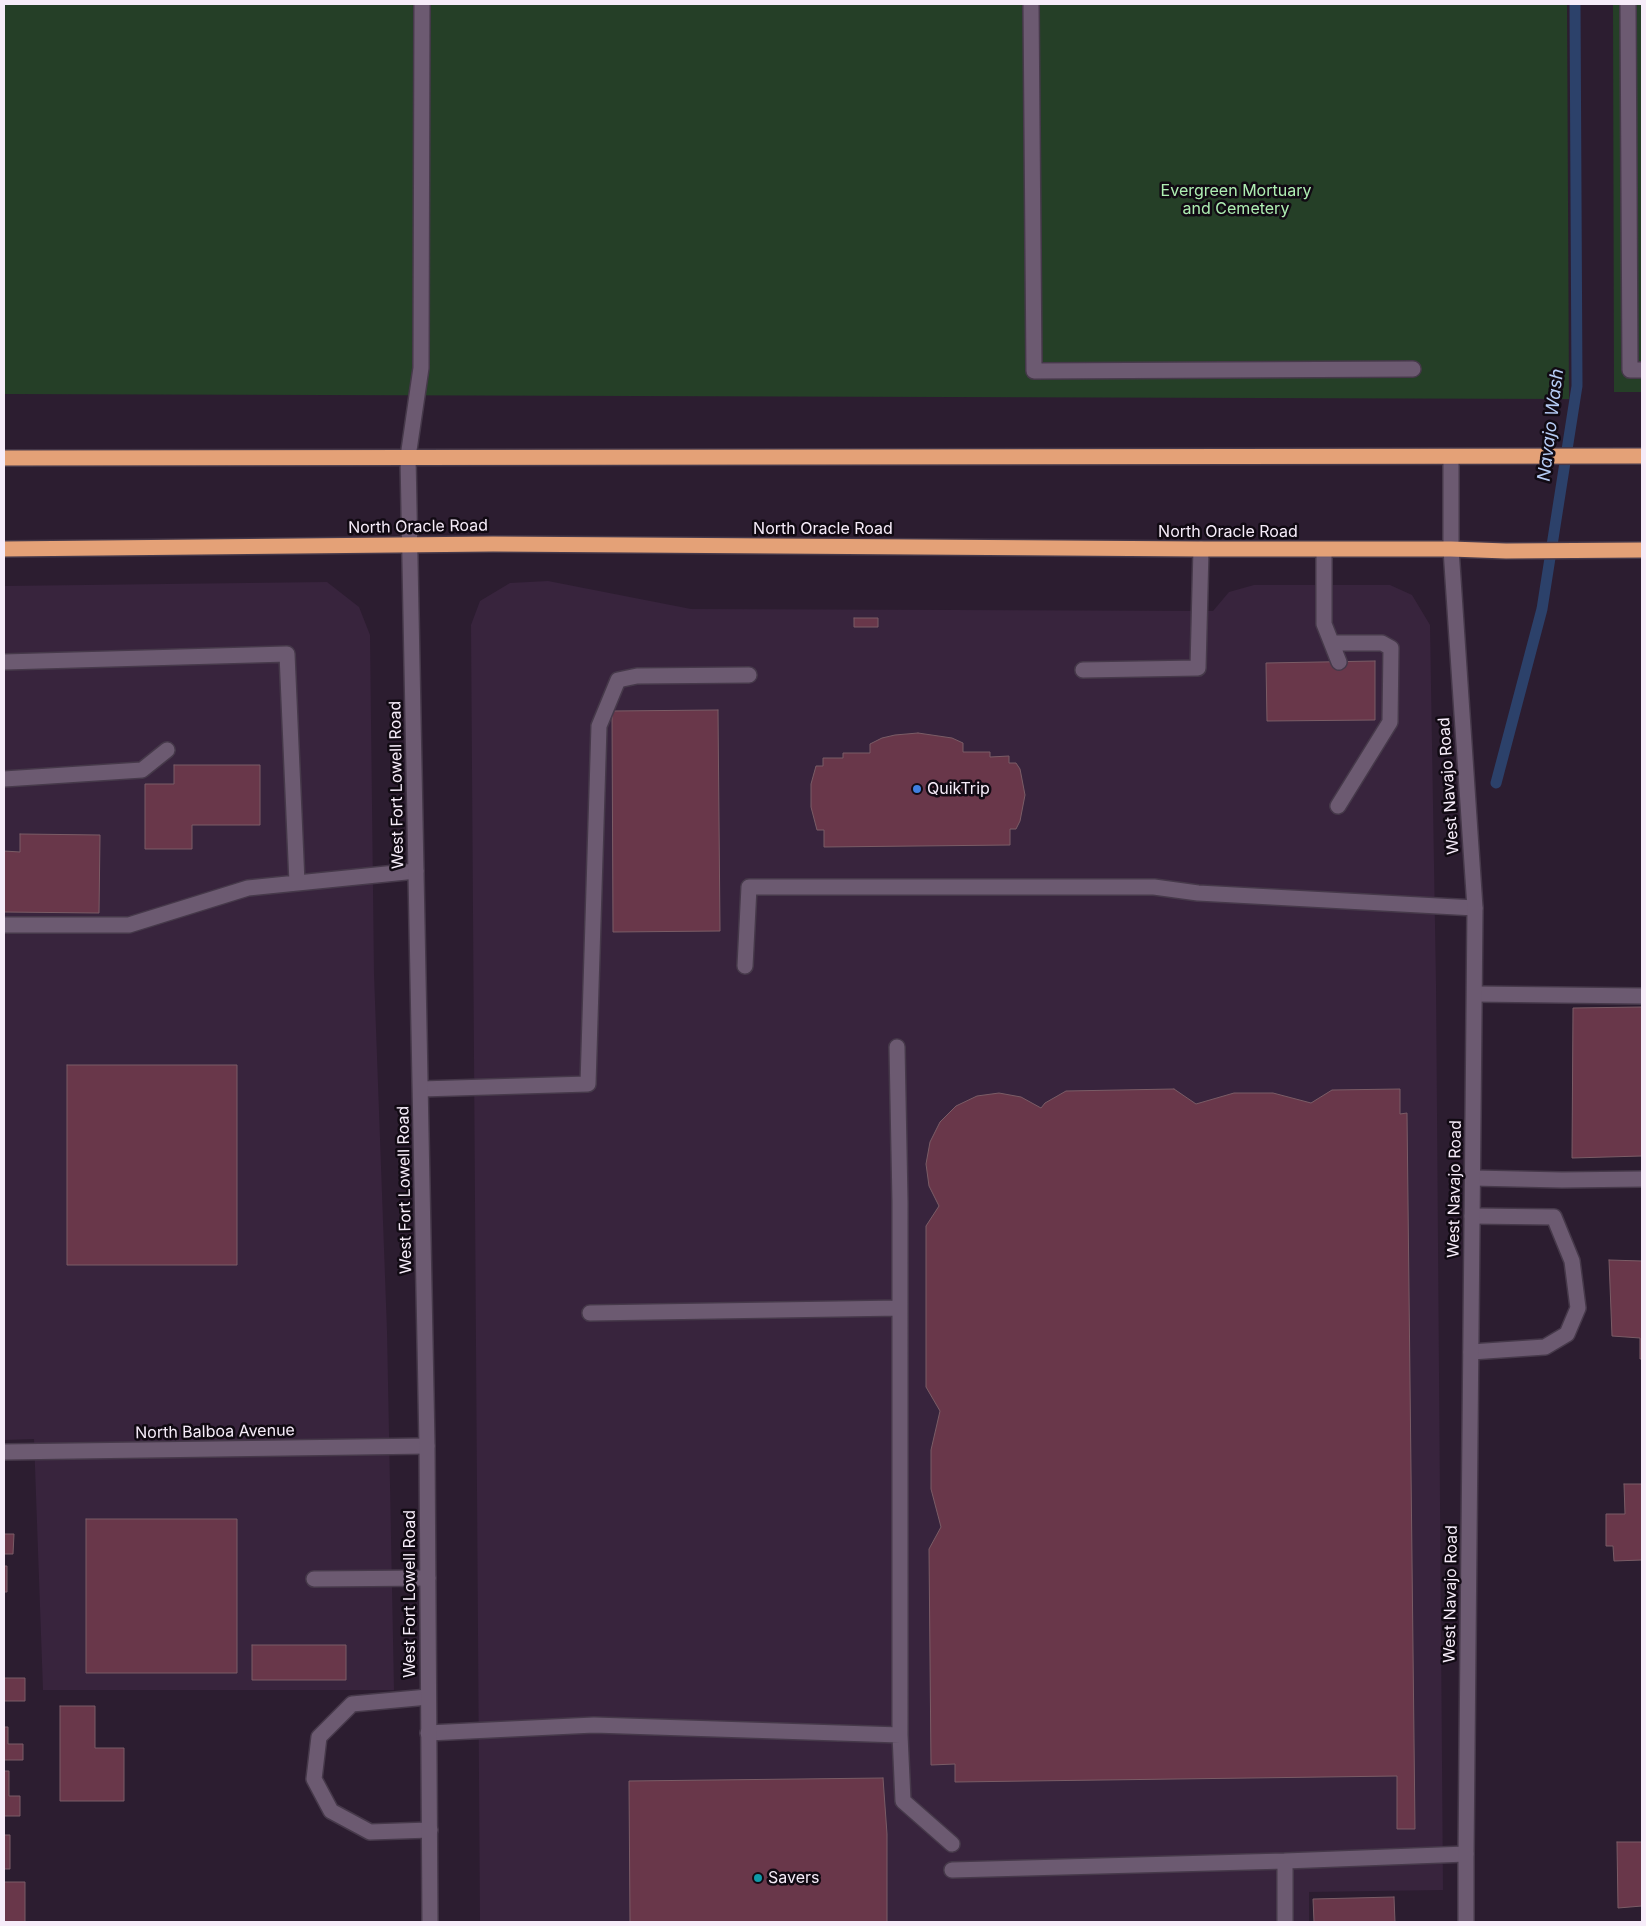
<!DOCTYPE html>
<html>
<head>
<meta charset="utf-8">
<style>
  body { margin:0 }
  #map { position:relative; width:1646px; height:1926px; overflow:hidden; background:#2c1d30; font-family:Inter,sans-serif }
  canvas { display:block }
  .frame { position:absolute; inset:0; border:5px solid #f6ecf9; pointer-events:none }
</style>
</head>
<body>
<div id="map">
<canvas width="1646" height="1926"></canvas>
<div class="frame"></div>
</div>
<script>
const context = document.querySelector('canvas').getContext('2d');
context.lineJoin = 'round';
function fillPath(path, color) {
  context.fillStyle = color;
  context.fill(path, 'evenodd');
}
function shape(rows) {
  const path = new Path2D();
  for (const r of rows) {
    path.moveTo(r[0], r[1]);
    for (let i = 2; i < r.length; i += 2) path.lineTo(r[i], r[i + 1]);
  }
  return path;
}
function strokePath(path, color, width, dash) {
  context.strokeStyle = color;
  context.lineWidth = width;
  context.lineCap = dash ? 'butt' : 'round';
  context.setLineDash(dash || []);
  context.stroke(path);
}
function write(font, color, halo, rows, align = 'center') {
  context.font = font + ' Inter,sans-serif';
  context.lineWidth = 5;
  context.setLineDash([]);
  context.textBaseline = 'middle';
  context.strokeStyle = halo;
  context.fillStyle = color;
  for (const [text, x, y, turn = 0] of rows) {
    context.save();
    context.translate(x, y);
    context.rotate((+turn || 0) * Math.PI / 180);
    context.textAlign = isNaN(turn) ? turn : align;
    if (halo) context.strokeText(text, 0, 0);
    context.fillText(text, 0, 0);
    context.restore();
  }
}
fillPath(shape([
  [548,581,691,609,1213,611,1229,592,1254,585,1390,585,1412,595,1430,625,1436,984,1443,1890,1309,1892,1309,1922,480,1922,471,625,480,601,510,583],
  [327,582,359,607,370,635,374,974,387,1331,394,1690,43,1690,34,1439,4,1440,4,586]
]), '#38243d');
fillPath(shape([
  [4,4,1567,4,1569,399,4,394],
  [1613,4,1642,4,1642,392,1614,392]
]), '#253f27');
strokePath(shape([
  [1496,783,1542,609,1577,386,1575,4]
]), '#2c416a', 11);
const building = shape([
  [854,618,878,618,878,627,854,627,854,618],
  [1375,661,1375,720,1267,721,1266,663,1375,661],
  [718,710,720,931,613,932,612,711,718,710],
  [918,733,952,738,963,743,963,752,990,752,990,757,1009,756,1009,763,1016,763,1020,769,1025,795,1020,821,1016,829,1010,829,1010,845,824,847,824,830,817,830,811,807,811,784,816,766,823,766,823,758,843,758,843,753,870,753,870,744,882,738,895,735,918,733],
  [174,765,260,765,260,825,192,825,192,849,145,849,145,784,174,784,174,765],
  [20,834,100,835,99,913,4,912,4,851,20,852,20,834],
  [1642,1007,1642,1156,1572,1158,1573,1008,1642,1007],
  [67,1065,237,1065,237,1265,67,1265,67,1065],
  [1174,1089,1196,1104,1234,1093,1273,1093,1311,1103,1332,1090,1400,1089,1400,1114,1407,1113,1415,1829,1397,1829,1397,1776,955,1782,955,1764,931,1765,929,1549,941,1527,931,1489,931,1450,940,1411,926,1387,926,1226,939,1206,929,1186,926,1164,930,1142,940,1122,956,1106,977,1096,999,1093,1021,1097,1041,1108,1045,1103,1066,1091,1174,1089],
  [1609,1260,1642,1261,1642,1359,1640,1359,1640,1338,1612,1336,1609,1260],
  [1624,1484,1642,1484,1642,1560,1614,1561,1613,1546,1606,1546,1606,1514,1625,1514,1624,1484],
  [86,1519,237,1519,237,1673,86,1673,86,1519],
  [4,1534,14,1534,13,1554,4,1554,4,1534],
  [4,1566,7,1566,7,1592,4,1592,4,1566],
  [252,1645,346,1645,346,1680,252,1680,252,1645],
  [4,1678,25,1678,25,1701,4,1701,4,1678],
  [60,1706,95,1706,95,1748,124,1748,124,1801,60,1801,60,1706],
  [4,1727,8,1727,8,1744,23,1744,23,1760,4,1760,4,1727],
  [4,1771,9,1771,9,1796,20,1796,20,1816,4,1816,4,1771],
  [883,1778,887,1834,887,1922,630,1922,629,1781,883,1778],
  [4,1835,10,1835,10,1869,4,1869,4,1835],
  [1617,1842,1642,1842,1642,1906,1618,1908,1617,1842],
  [4,1882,25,1882,25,1922,4,1922,4,1882],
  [1394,1897,1395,1922,1314,1922,1313,1899,1394,1897]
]);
fillPath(building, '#69374a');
strokePath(building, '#7a5c66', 1);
const lane = shape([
  [1031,4,1034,371,1413,369],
  [1628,4,1630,370,1642,370],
  [408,457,421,368,422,4],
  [1324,550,1324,624,1339,662],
  [1332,643,1382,643,1391,648,1390,722,1338,806],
  [4,662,287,654,297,883],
  [1083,670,1198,668,1201,549],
  [4,779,142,770,167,750],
  [4,925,129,925,248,888,416,871],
  [745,966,749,887,1154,887,1198,893,1475,908],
  [1475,994,1642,996],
  [897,1047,900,1202,900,1735,903,1801,952,1844],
  [421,1089,588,1084,599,726,618,680,637,676,749,675],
  [1473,1178,1562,1180,1642,1179],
  [590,1313,900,1308],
  [1471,1352,1545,1347,1567,1334,1578,1308,1572,1261,1554,1217,1472,1216],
  [314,1579,428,1578],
  [428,1697,352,1704,319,1737,314,1779,331,1811,370,1832,430,1830],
  [428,1733,594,1725,900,1735],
  [952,1870,1285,1861],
  [1285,1922,1285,1861,1466,1854]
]);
const street = shape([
  [1451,457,1451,549,1475,908,1466,1854,1466,1922],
  [4,1452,427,1446]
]);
const secondary = shape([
  [408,457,427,1446,430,1922]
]);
const highway = shape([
  [4,458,1642,456],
  [4,549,493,544,1201,549,1451,549,1506,551,1642,550]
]);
strokePath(lane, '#46394a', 18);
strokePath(street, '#46394a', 18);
strokePath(secondary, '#46394a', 18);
strokePath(highway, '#46394a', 18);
strokePath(lane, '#6c5a71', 15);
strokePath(street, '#6c5a71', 15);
strokePath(secondary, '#6c5a71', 15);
strokePath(highway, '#e4a177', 15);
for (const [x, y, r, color] of [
  [917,789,5,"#3f7fe0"],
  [758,1878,5,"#0f9aa8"]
]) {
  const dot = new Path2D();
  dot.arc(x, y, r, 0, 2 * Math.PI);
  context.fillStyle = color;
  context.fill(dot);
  strokePath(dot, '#110a13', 2);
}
write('16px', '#aeeeb2', '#110a13', [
  ["Evergreen Mortuary",1236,191],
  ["and Cemetery",1236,209]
]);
write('16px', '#f6ecf9', '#110a13', [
  ["North Oracle Road",418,527,-1],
  ["North Oracle Road",823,529],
  ["North Oracle Road",1228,532],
  ["West Fort Lowell Road",397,785,-91],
  ["West Navajo Road",1449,786,-94],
  ["West Navajo Road",1455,1189,-89],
  ["West Fort Lowell Road",405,1190,-91],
  ["North Balboa Avenue",215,1432,-1],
  ["West Fort Lowell Road",410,1594,-90],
  ["West Navajo Road",1451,1594,-89]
]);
write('16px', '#f6ecf9', '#110a13', [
  ["QuikTrip",927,789],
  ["Savers",768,1878]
], 'left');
write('italic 18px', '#b6ccf5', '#110a13', [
  ["Navajo Wash",1551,425,-83]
]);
</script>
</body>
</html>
